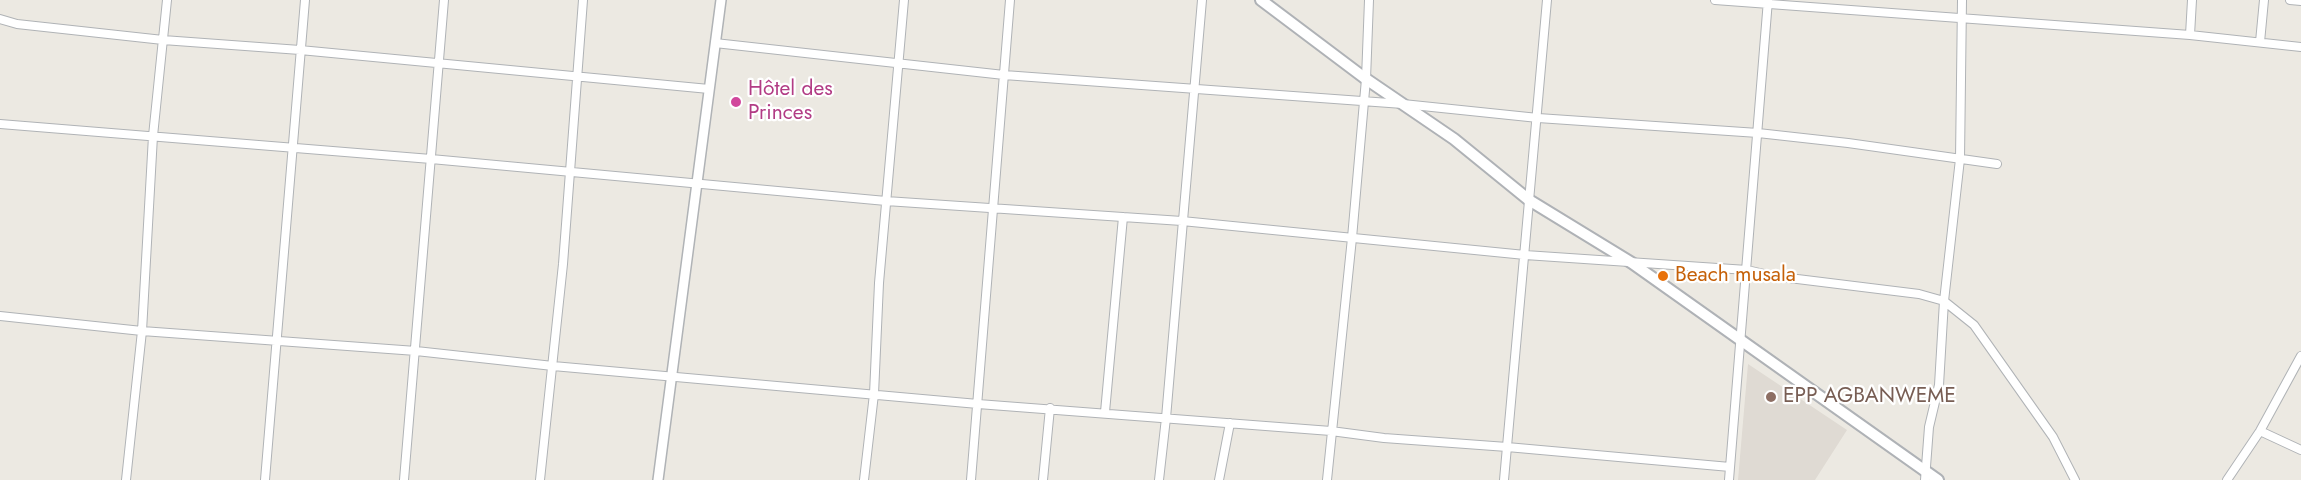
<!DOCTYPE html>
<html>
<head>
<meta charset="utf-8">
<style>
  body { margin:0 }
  canvas { display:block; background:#ece9e2 }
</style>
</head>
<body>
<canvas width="2301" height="480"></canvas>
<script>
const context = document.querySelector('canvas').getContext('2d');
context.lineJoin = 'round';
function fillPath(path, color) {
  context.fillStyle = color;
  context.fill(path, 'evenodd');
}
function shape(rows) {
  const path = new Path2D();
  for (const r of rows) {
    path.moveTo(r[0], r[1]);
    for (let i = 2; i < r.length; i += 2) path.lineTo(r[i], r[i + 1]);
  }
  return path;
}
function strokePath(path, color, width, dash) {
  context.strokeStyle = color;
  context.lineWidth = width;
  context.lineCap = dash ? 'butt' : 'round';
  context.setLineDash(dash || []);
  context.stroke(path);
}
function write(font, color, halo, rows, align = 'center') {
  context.font = font + ' Jost,sans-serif';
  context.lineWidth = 4.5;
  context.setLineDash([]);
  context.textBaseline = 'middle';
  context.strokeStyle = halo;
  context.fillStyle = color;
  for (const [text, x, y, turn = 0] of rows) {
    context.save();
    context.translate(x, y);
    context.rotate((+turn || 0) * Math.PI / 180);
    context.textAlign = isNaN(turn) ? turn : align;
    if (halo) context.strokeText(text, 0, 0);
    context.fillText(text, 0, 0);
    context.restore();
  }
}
fillPath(shape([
  [1748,364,1847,430,1815,480,1738,480]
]), '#dfdad3');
const minor = shape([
  [1715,0,2190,35,2301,47],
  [2290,0,2301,1],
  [0,19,17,24,163,40,300,50,709,89],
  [2190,35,2192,0],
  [2260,42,2264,0],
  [715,43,1004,75,1403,104,1538,118,1758,133,1848,143,1997,164],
  [0,124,431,159,886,201,1182,221,1525,255,1747,270,1773,276,1919,294,1944,301,1974,325,2053,437,2075,480],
  [0,316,142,331,416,351,553,366,978,404,1331,431,1384,438,1507,447,1730,467],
  [1105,412,1123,217],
  [2260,431,2301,450],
  [126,480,142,331,153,136,167,0],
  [265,480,305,0],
  [404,480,444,0],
  [540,480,563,264,583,0],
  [864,480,874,394,879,283,904,0],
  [971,480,1010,0],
  [1043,480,1050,408],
  [1159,480,1166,418,1202,0],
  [1219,480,1230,423],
  [1327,480,1352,238,1366,79,1369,0],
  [1504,480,1547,0],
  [1729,480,1768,0],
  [1925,480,1929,427,1939,385,1944,301,1960,159,1962,0],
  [2227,480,2260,431,2301,356]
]);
const tertiary = shape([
  [658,480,721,0]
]);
const secondary = shape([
  [1261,0,1366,79,1454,139,1529,200,1632,263,1938,480]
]);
strokePath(minor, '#b0b3b6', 10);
strokePath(tertiary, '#b0b3b6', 12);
strokePath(secondary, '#afb2b6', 14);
strokePath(minor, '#fff', 8);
strokePath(tertiary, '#fff', 9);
strokePath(secondary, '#fff', 10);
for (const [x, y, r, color] of [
  [736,102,6,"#d1479c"],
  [1663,276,6,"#e8710a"],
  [1771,397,6,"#8d6e63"]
]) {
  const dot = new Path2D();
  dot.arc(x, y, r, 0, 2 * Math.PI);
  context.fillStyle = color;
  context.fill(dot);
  strokePath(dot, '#fff', 2);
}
write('21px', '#b23c85', '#fff', [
  ["Hôtel des",748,90],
  ["Princes",748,114]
], 'left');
write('21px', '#c56008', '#fff', [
  ["Beach musala",1675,276]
], 'left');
write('21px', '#785e54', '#fff', [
  ["EPP AGBANWEME",1783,397]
], 'left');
</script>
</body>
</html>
